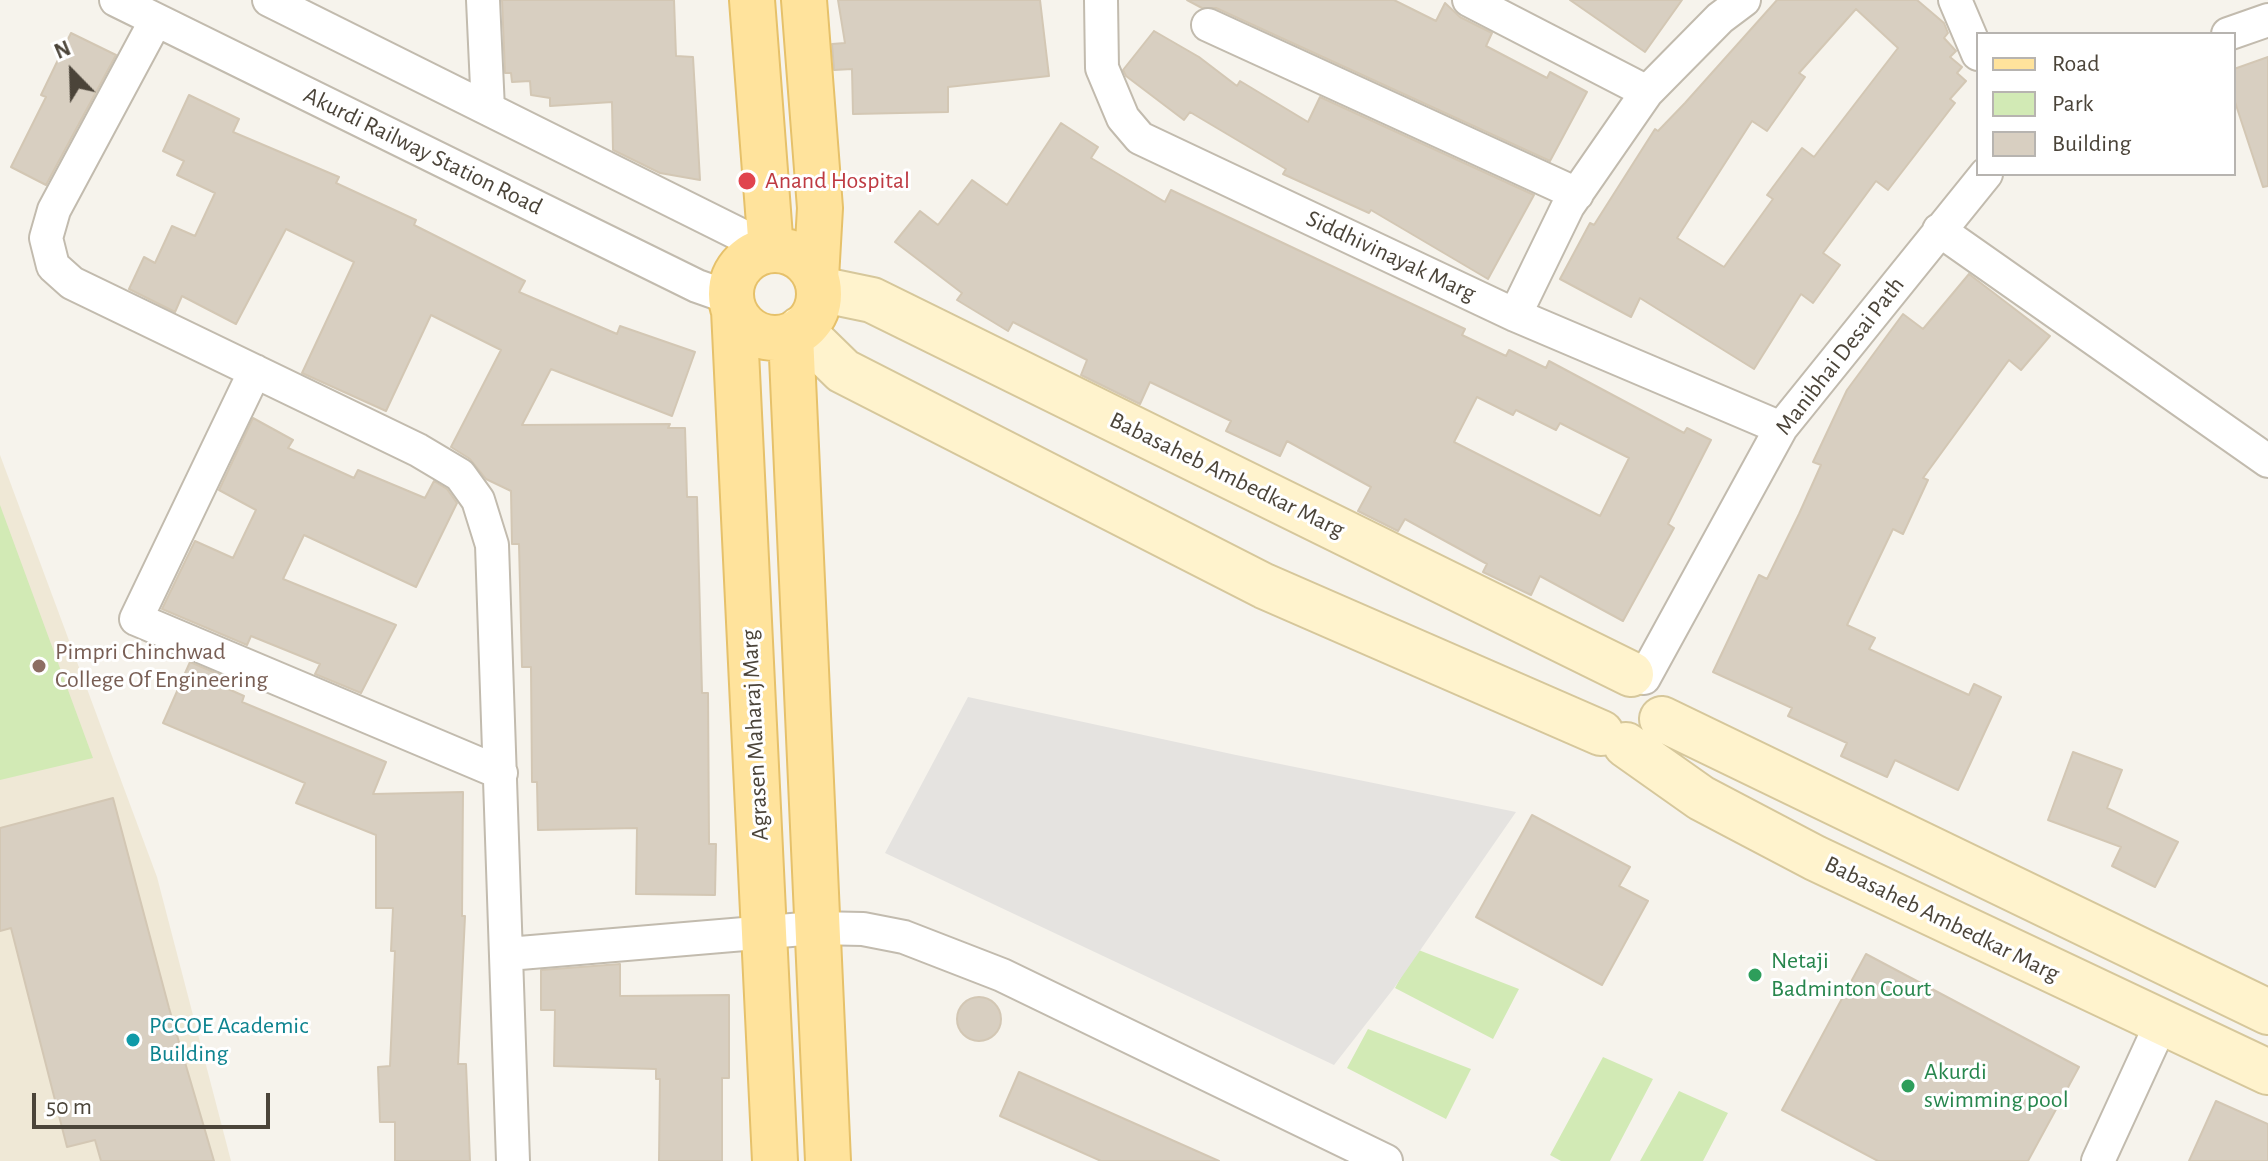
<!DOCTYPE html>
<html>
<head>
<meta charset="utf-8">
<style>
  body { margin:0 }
  #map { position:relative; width:2268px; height:1161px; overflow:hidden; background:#f6f3ec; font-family:"Alegreya Sans",sans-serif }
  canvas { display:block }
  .legend { position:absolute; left:1976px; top:32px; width:260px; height:144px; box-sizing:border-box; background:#fff; border:2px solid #b7b4b0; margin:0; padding:10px 14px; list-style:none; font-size:24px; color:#4b4439 }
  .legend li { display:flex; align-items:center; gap:16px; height:40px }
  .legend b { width:40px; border:2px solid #b7b4b0 }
  .north { position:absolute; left:32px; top:32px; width:80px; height:80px; -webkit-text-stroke:6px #fff; paint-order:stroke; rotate:337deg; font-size:22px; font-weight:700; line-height:32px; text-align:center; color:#4b4439 }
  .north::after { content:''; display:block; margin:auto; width:28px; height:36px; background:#4b4439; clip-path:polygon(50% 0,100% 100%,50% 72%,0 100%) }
  .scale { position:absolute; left:32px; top:1093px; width:238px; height:36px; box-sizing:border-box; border:4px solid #4b4439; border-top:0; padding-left:10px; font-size:24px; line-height:28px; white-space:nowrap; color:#4b4439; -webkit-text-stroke:6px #fff; paint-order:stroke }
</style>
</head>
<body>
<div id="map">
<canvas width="2268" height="1161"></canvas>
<ul class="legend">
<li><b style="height:10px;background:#ffe39c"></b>Road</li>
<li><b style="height:22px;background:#d2eab5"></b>Park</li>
<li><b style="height:22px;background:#d8cfc1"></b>Building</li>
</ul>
<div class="north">N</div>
<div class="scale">50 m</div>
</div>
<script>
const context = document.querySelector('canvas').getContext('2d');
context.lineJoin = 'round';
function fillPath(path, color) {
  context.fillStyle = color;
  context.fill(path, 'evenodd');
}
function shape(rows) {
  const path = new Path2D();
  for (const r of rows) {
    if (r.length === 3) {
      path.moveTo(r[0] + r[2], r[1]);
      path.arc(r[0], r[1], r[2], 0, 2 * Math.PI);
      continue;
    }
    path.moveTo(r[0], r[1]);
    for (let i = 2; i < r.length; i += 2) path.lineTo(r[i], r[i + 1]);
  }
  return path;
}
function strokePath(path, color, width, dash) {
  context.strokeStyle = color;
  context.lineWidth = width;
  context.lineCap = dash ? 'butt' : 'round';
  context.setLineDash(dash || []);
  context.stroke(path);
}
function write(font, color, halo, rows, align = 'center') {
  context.font = font + ' "Alegreya Sans",sans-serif';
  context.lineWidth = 6;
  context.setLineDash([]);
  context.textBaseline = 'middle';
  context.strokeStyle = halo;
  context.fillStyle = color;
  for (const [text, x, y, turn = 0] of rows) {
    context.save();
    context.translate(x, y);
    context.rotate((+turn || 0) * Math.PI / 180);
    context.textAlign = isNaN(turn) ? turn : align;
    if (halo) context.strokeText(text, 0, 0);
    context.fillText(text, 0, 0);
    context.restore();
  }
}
fillPath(shape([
  [0,455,157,877,231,1161,0,1161]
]), '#efe8d6');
fillPath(shape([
  [0,505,93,758,0,780],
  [1416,949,1519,989,1493,1039,1395,988],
  [1368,1029,1471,1069,1446,1119,1347,1068],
  [1603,1057,1653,1079,1610,1161,1561,1161,1550,1155],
  [1679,1091,1728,1113,1703,1161,1640,1161]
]), '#d2eab5');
fillPath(shape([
  [968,697,1236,755,1516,812,1394,988,1334,1065,885,853]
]), '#e5e3e0');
const building = shape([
  [502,0,674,0,676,56,693,57,700,180,660,173,613,150,612,102,550,106,550,98,531,95,530,81,512,82,511,73,505,73,502,0],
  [838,0,1040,0,1049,76,948,87,948,112,853,114,852,69,834,70,832,44,845,43,838,0],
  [1187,0,1394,0,1436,21,1445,3,1460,17,1492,33,1486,46,1547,78,1550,72,1587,92,1550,161,1216,8,1202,8,1187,0],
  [1570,0,1682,0,1645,52,1570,0],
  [1777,0,1917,0,1944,23,1948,33,1944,38,1956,51,1950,57,1962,67,1957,73,1966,81,1950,99,1955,103,1888,190,1876,181,1823,253,1840,265,1813,303,1801,294,1754,369,1640,298,1631,317,1560,279,1590,223,1594,225,1655,129,1658,131,1685,103,1777,0],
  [1856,9,1898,48,1814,157,1802,148,1767,195,1773,199,1724,267,1677,238,1752,121,1767,131,1805,77,1799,73,1856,9],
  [1154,31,1199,57,1237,86,1240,81,1308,122,1320,97,1534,195,1488,279,1371,210,1369,213,1283,174,1286,169,1190,112,1184,120,1126,76,1123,70,1154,31],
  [71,33,116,55,46,185,11,167,46,97,41,95,71,33],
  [2268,57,2268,186,2263,187,2234,99,2234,69,2268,57],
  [189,95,239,119,233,132,339,177,336,183,416,220,414,225,525,281,519,292,617,334,620,326,695,352,672,416,551,369,522,425,670,424,668,428,685,428,687,497,697,497,702,693,708,693,709,844,716,844,715,895,636,894,637,828,538,830,537,782,532,782,531,667,522,667,519,544,512,544,511,491,486,479,470,459,451,447,501,350,431,315,386,411,302,373,354,262,286,229,236,324,182,296,175,312,129,289,144,257,155,263,172,226,195,236,215,193,177,175,184,161,163,151,189,95],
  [1061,123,1098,147,1091,158,1165,202,1171,190,1465,329,1462,335,1506,356,1509,350,1546,368,1549,361,1684,433,1687,428,1711,440,1668,524,1674,528,1623,621,1540,576,1531,595,1483,572,1487,564,1405,519,1398,531,1358,511,1371,487,1287,441,1280,456,1226,431,1231,421,1150,382,1140,404,1081,375,1087,360,1013,322,1008,331,957,300,962,293,895,242,920,211,938,225,972,180,1007,205,1061,123],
  [1477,397,1513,415,1516,410,1556,430,1560,423,1629,458,1600,516,1454,442,1477,397],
  [1969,274,2050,336,2021,370,2009,360,1923,478,1928,480,1903,534,1893,529,1847,625,1875,638,1869,649,1969,695,1974,684,2001,697,1958,790,1895,760,1887,777,1841,756,1847,743,1788,716,1792,708,1713,672,1759,575,1767,579,1799,514,1821,465,1813,462,1847,390,1903,314,1923,329,1969,274],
  [253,418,293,440,288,448,354,478,358,470,425,498,434,481,447,489,457,503,416,587,304,535,283,579,396,625,361,693,315,674,320,664,251,636,247,645,162,609,195,541,233,558,256,510,219,490,253,418],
  [190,662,230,679,226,688,244,696,242,702,386,762,373,794,463,792,462,916,465,916,458,1064,466,1064,470,1161,395,1161,395,1122,380,1122,378,1067,390,1066,395,951,391,951,393,908,376,908,376,835,296,803,305,783,163,723,190,662],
  [2073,752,2122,770,2107,808,2178,842,2155,887,2112,866,2121,847,2048,820,2073,752],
  [113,798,169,1008,214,1161,101,1161,95,1140,67,1147,11,928,0,931,0,828,113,798],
  [1532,815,1630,867,1619,886,1648,901,1602,985,1476,917,1532,815],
  [1866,954,2079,1067,2028,1161,1878,1161,1782,1110,1866,954],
  [620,964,620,996,729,995,729,1078,722,1078,722,1161,659,1161,660,1079,656,1079,656,1069,554,1066,555,1010,541,1010,541,970,620,964],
  [979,1019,22],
  [1019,1072,1219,1161,1101,1161,1000,1116,1019,1072],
  [2216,1101,2268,1124,2268,1161,2189,1161,2216,1101]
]);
fillPath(building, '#d8cfc1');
strokePath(building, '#d3c7b4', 2);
const minor = shape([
  [116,0,697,286,731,298],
  [269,0,771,250],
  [483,0,488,109],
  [1101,0,1102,68,1123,118,1140,138,1515,315,1781,428],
  [1469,0,1647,92],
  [1955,0,1978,54],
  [156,20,54,210,46,238,53,266,72,283,418,450,460,475,478,500,492,545,513,1161],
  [1208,25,1577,194],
  [2228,34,2268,20],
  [1939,230,2268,461],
  [1515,315,1568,206,1647,92,1720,18,1744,0],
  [255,371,136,619,501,773],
  [1644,678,1781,428,1986,174],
  [508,954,815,928,863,929,904,937,1002,975,1386,1161],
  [2098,1161,2161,1024]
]);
const secondary = shape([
  [819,289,872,300,1631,674],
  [800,329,843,371,1264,586,1601,733],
  [1662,719,2268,1012],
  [1626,745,1701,798,1815,858,2268,1072]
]);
const primary = shape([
  [752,0,771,250],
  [804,0,820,208,816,278],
  [775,294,44],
  [734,310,775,1161],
  [791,335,828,1161]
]);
strokePath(minor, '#c2bbae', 36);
strokePath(secondary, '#d6c79b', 48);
strokePath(primary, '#e6c16a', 48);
strokePath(minor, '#fff', 32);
strokePath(secondary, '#fff3cd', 44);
strokePath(primary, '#ffe39c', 44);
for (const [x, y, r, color] of [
  [747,181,10,"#e0444e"],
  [39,666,8,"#8d6e63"],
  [1755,975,8,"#2e9e5b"],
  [133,1040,8,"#0f9aa8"],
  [1908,1086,8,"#2e9e5b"]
]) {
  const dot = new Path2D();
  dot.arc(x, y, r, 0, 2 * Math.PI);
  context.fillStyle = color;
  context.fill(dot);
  strokePath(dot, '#fff', 3);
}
write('24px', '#4b4439', '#fff', [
  ["Akurdi Railway Station Road",423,151,26],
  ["Siddhivinayak Marg",1391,256,25],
  ["Manibhai Desai Path",1840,356,-52],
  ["Babasaheb Ambedkar Marg",1227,475,26],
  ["Agrasen Maharaj Marg",755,735,-93],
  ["Babasaheb Ambedkar Marg",1942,919,26]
]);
write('24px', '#be3a42', '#fff', [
  ["Anand Hospital",765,181]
], 'left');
write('24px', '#785e54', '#fff', [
  ["Pimpri Chinchwad",55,652],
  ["College Of Engineering",55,680]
], 'left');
write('24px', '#27864d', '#fff', [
  ["Netaji",1771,961],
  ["Badminton Court",1771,989],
  ["Akurdi",1924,1072],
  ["swimming pool",1924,1100]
], 'left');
write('24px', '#0d838f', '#fff', [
  ["PCCOE Academic",149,1026],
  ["Building",149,1054]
], 'left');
</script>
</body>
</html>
